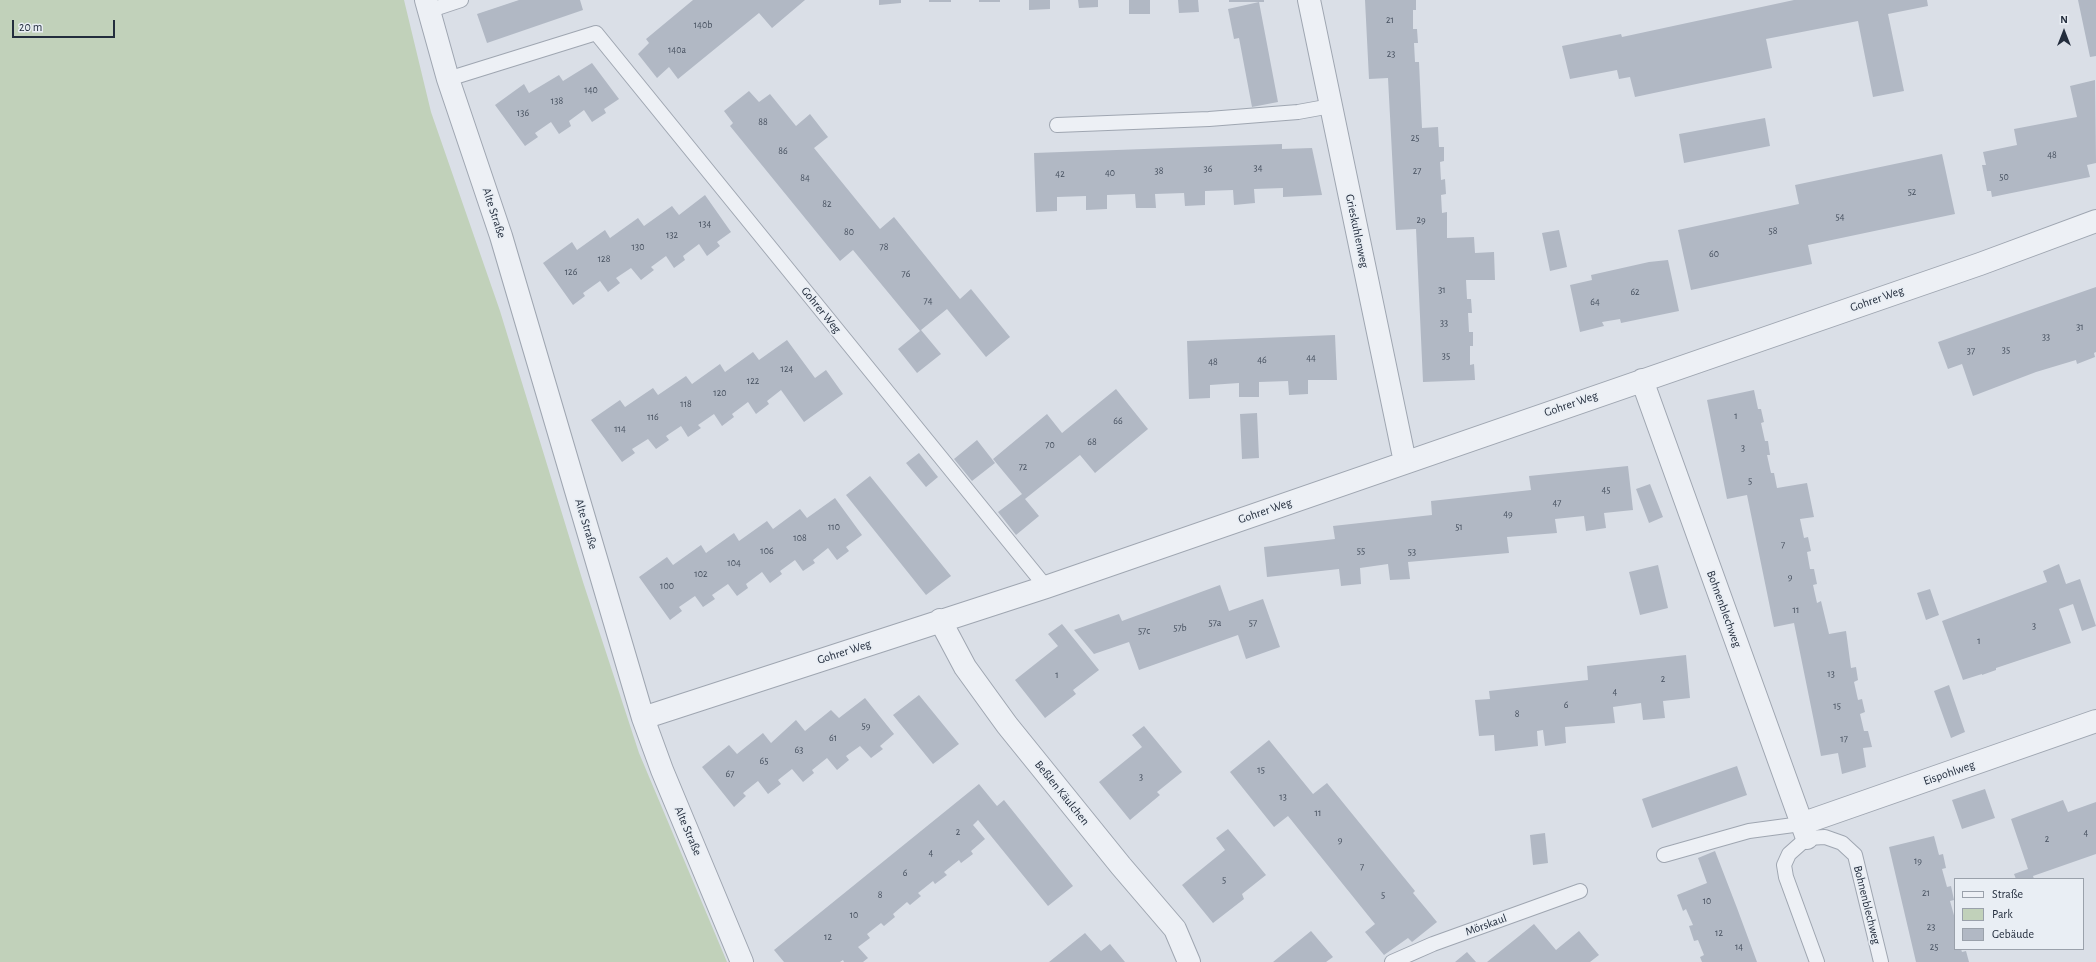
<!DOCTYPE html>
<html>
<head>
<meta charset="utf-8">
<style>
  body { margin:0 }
  #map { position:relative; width:2096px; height:962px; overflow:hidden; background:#dadfe7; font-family:"Alegreya Sans",sans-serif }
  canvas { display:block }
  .legend { position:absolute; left:1954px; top:878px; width:130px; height:72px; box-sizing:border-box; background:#e9eef4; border:1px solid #9aa1ab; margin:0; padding:5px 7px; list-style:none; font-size:12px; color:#232d3d }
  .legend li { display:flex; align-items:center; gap:8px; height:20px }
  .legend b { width:20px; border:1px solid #9aa1ab }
  .north { position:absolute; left:2044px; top:12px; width:40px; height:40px; -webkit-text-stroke:3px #e9eef4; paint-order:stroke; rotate:0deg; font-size:11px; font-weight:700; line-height:16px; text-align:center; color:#232d3d }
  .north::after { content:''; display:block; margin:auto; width:14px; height:18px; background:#232d3d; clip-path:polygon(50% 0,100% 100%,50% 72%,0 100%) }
  .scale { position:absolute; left:12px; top:20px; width:103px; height:18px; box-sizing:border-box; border:2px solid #232d3d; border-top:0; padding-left:5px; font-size:12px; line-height:14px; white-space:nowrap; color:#232d3d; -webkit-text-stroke:3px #e9eef4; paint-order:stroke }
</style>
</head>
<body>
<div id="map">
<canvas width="2096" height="962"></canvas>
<ul class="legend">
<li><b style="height:5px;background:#edf0f5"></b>Straße</li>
<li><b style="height:11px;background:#c1d1ba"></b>Park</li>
<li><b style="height:11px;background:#b1b8c4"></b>Gebäude</li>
</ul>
<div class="north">N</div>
<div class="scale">20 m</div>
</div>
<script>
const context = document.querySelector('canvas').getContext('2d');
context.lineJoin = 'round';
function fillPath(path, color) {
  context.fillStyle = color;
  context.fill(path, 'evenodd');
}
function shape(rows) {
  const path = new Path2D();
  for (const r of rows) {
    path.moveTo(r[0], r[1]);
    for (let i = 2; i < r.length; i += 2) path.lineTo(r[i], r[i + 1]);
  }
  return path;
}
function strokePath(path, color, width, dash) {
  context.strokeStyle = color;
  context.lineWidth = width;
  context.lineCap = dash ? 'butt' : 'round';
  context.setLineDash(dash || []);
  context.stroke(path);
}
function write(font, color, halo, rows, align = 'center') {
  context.font = font + ' "Alegreya Sans",sans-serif';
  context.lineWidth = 3.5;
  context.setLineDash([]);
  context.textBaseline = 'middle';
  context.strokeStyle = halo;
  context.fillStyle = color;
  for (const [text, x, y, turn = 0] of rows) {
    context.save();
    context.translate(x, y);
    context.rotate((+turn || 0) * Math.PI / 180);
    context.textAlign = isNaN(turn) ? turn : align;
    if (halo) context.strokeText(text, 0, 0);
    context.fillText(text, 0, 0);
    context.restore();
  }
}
fillPath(shape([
  [0,0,404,0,431,112,500,311,583,582,639,753,727,962,0,962]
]), '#c1d1ba');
fillPath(shape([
  [519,0,580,0,583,10,487,43,477,14],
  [693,0,805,0,772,28,759,13,678,79,669,67,657,78,638,54,649,43,646,39],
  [879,0,901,0,901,3,879,5],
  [929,0,951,0,951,2,929,2],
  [979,0,1000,0,1000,2,979,2],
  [1029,0,1050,0,1050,9,1029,10],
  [1078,0,1098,0,1098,7,1079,8],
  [1129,0,1150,0,1150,14,1129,14],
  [1178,0,1198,0,1199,12,1179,13],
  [1229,0,1264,0,1264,2,1229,2],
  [1365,0,1416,0,1416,10,1413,10,1413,29,1417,29,1418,43,1414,43,1415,62,1419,62,1422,128,1438,127,1439,147,1444,147,1444,161,1440,162,1441,180,1445,179,1446,194,1441,195,1442,213,1447,212,1447,238,1474,237,1475,253,1494,252,1495,280,1466,280,1467,299,1471,299,1472,313,1468,313,1469,332,1473,332,1473,346,1470,346,1470,365,1474,364,1475,380,1423,382,1416,229,1396,230,1388,78,1369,79],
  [1794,0,1927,0,1928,6,1888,14,1904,91,1873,97,1858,21,1766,39,1772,68,1635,97,1630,77,1619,79,1617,70,1570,79,1562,46,1621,34,1622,37],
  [2078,0,2096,0,2096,56,2090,57],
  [1259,2,1278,102,1252,107,1239,38,1234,39,1228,9],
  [592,63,619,99,604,109,606,113,592,122,584,110,569,121,571,126,559,134,551,122,535,133,538,137,525,146,495,105,524,84,529,93,559,75,563,81],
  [2095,80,2096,163,2087,165,2090,177,1992,197,1991,191,1987,191,1982,165,1986,165,1983,152,2017,145,2014,129,2077,117,2070,86],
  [749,91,759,102,770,94,796,126,810,114,828,137,814,148,880,229,894,217,960,299,971,289,1010,337,986,357,947,309,921,330,941,354,917,373,898,349,920,331,853,250,840,261,730,126,733,123,724,111],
  [1765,118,1770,146,1684,163,1679,134],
  [1282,144,1282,149,1312,148,1322,195,1283,197,1283,188,1254,189,1255,203,1234,205,1233,190,1205,191,1205,205,1185,206,1184,193,1155,194,1156,208,1136,208,1135,194,1107,195,1107,209,1086,210,1086,196,1057,197,1057,211,1036,212,1034,153],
  [1942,154,1955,214,1808,245,1812,264,1691,290,1678,230,1799,204,1795,185],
  [705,195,731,232,717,242,720,246,707,256,699,244,683,256,685,260,674,268,666,256,651,267,654,270,641,280,631,268,616,278,620,283,608,292,600,281,583,293,585,296,573,305,543,263,572,242,577,250,605,230,610,238,638,218,644,226,672,206,679,215],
  [1559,230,1567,267,1550,271,1542,233],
  [1668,260,1679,311,1621,323,1620,319,1602,322,1604,326,1580,332,1570,285,1592,280,1591,275,1649,262],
  [2096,287,2096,352,2094,353,2095,357,2077,364,2076,360,2036,372,1973,396,1962,364,1948,369,1938,342],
  [1335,335,1337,380,1308,380,1308,394,1289,395,1288,381,1259,382,1259,397,1239,397,1239,383,1210,385,1210,398,1189,399,1187,341],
  [787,340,815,378,826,370,843,394,804,422,781,390,767,401,769,404,756,414,748,402,732,414,734,417,722,426,714,414,698,425,701,428,688,437,681,426,666,436,669,440,656,449,648,439,632,449,635,453,622,462,591,420,620,400,625,407,653,388,658,395,686,376,692,384,720,364,725,372,753,352,759,360],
  [1116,389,1148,429,1095,473,1080,455,1025,499,1039,516,1016,535,998,512,1022,494,993,459,1047,414,1062,433],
  [1754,390,1758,409,1761,409,1764,422,1761,423,1765,441,1768,441,1770,455,1767,455,1771,473,1774,473,1777,488,1807,483,1814,517,1800,519,1804,538,1808,537,1811,551,1807,552,1810,569,1814,569,1817,584,1813,585,1817,603,1821,601,1829,634,1846,631,1851,668,1856,667,1858,680,1854,682,1858,700,1862,699,1865,712,1860,714,1864,731,1868,731,1872,747,1863,748,1866,767,1842,774,1838,753,1821,756,1794,623,1774,627,1747,495,1727,499,1707,400],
  [1257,413,1259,458,1242,459,1240,414],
  [977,440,995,463,972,481,954,459],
  [919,453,938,477,926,487,906,463],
  [1628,466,1633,510,1604,513,1606,528,1586,531,1584,516,1555,519,1557,533,1507,537,1509,553,1408,562,1410,579,1390,580,1388,564,1360,568,1361,584,1341,586,1339,569,1267,577,1264,547,1335,539,1333,526,1432,515,1431,501,1531,490,1529,476],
  [870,476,951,576,926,595,846,495],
  [1650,484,1663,517,1649,523,1636,489],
  [835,498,862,535,846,547,849,551,837,560,828,548,813,560,815,563,803,571,795,560,780,571,782,574,770,583,762,572,746,584,748,588,737,596,728,584,712,595,715,599,703,607,695,596,679,607,682,611,670,620,639,577,667,557,673,565,701,545,706,553,734,533,739,541,767,521,773,529,800,509,807,518],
  [2059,564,2066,584,2080,579,2096,626,2082,631,2073,604,2059,609,2071,643,1996,668,1996,670,1982,675,1982,674,1963,680,1942,621,2047,582,2043,571],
  [1658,565,1668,608,1640,615,1629,572],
  [1220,585,1229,611,1263,599,1280,647,1246,659,1238,635,1139,670,1129,642,1094,654,1074,630,1119,614,1122,621],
  [1930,589,1939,615,1926,620,1917,593],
  [1062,624,1099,670,1073,690,1076,694,1045,718,1015,680,1058,646,1048,634],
  [1686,655,1690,698,1663,701,1665,718,1643,720,1641,703,1613,707,1615,723,1565,727,1566,743,1545,746,1543,730,1537,731,1538,746,1495,751,1494,735,1479,736,1475,700,1490,699,1489,691,1588,680,1587,666],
  [1949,685,1965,732,1951,738,1934,691],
  [919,695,959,744,933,764,893,715],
  [865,698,894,734,880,746,883,749,871,758,860,746,846,756,849,760,837,770,827,758,812,770,814,773,803,782,792,769,778,780,781,784,768,794,758,781,743,793,746,796,734,807,702,767,729,745,737,754,763,733,771,743,796,720,805,731,831,710,839,718],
  [1144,726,1182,772,1157,792,1160,795,1130,820,1099,782,1142,747,1132,735],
  [1269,740,1313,794,1327,783,1415,891,1413,893,1437,922,1412,942,1408,938,1384,955,1365,932,1375,924,1288,816,1274,827,1230,772],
  [1737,766,1747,795,1652,828,1642,799],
  [979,784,997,806,1004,800,1073,886,1048,906,978,820,973,825,985,839,971,851,973,854,961,863,959,860,944,872,947,875,935,884,933,881,918,893,921,896,910,905,907,902,893,914,895,917,884,926,881,923,867,934,870,938,858,947,868,958,863,962,844,962,843,960,840,962,784,962,774,950],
  [1985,789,1995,818,1962,829,1952,800],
  [2063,800,2068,812,2096,802,2096,854,2033,876,2034,879,2016,879,2014,874,2028,869,2011,819],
  [1228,829,1266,875,1242,894,1244,899,1213,923,1182,885,1225,850,1216,838],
  [1545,833,1548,863,1533,865,1530,835],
  [1934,836,1939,855,1943,854,1946,868,1942,869,1947,887,1951,886,1954,900,1950,901,1955,919,1955,949,1961,949,1962,952,1966,951,1969,962,1916,962,1889,847],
  [1715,851,1737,908,1757,962,1702,962,1700,957,1704,955,1698,940,1694,941,1689,926,1693,925,1686,909,1683,911,1677,895,1707,883,1698,858],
  [1534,924,1556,950,1579,931,1599,955,1590,962,1487,962],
  [1311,931,1333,957,1326,962,1273,962],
  [1085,933,1101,951,1110,944,1125,962,1049,962],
  [1467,952,1476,962,1455,962]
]), '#b1b8c4');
const service = shape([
  [428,11,461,0],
  [448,79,596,33,1046,587],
  [1057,125,1209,119,1298,112,1331,106],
  [1664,855,1749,831,1801,824],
  [1392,962,1433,944,1580,891],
  [1817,962,1786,877,1784,865,1789,854,1807,838,1825,837,1842,843,1855,855,1881,962]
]);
const minor = shape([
  [426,0,448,79,501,236,643,718,662,770,742,962],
  [1309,0,1405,462],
  [1642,380,1807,838],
  [940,620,965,667,1007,725,1121,866,1175,929,1189,962],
  [643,718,1046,587,1980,264,2096,221],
  [1801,824,2096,721]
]);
strokePath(service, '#9fa6b1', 16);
strokePath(minor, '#9fa6b1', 24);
strokePath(service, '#edf0f5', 14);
strokePath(minor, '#edf0f5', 22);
write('10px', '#46505f', null, [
  ["21",1390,20],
  ["140b",703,25],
  ["140a",677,50],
  ["23",1391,54],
  ["140",591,90],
  ["138",557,101],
  ["136",523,113],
  ["88",763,122],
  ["25",1415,138],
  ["86",783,151],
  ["48",2052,155],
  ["34",1258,168],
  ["36",1208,169],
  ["38",1159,171],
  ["27",1417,171],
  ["40",1110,173],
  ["42",1060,174],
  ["50",2004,177],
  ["84",805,178],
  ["52",1912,192],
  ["82",827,204],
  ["54",1840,217],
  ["29",1421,220],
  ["134",705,224],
  ["58",1773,231],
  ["80",849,232],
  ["132",672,235],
  ["130",638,247],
  ["78",884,247],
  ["60",1714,254],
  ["128",604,259],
  ["126",571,272],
  ["76",906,274],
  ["31",1442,290],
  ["62",1635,292],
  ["74",928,301],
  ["64",1595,302],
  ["33",1444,323],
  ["31",2080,327],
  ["33",2046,337],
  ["35",2006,350],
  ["37",1971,351],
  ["35",1446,356],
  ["44",1311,358],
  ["46",1262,360],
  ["48",1213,362],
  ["124",787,369],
  ["122",753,381],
  ["120",720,393],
  ["118",686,404],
  ["1",1736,416],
  ["116",653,417],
  ["66",1118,421],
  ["114",620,429],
  ["68",1092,442],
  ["70",1050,445],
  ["3",1743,448],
  ["72",1023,467],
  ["5",1750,481],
  ["45",1606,490],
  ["47",1557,503],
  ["49",1508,514],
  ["110",834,527],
  ["51",1459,527],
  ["108",800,538],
  ["7",1783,545],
  ["106",767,551],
  ["55",1361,551],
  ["53",1412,552],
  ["104",734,563],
  ["102",701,574],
  ["9",1790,577],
  ["100",667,586],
  ["11",1796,610],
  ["57a",1215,623],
  ["57",1253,623],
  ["3",2034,626],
  ["57b",1180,628],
  ["57c",1144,631],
  ["1",1979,641],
  ["13",1831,674],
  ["1",1057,675],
  ["2",1663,679],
  ["4",1615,692],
  ["6",1566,705],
  ["15",1837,706],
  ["8",1517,714],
  ["59",866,726],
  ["61",833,738],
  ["17",1844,739],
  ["63",799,750],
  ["65",764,761],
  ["15",1261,770],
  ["67",730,774],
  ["3",1141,777],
  ["13",1283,797],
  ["11",1318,813],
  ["2",958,832],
  ["4",2086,833],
  ["2",2047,839],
  ["9",1340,840],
  ["4",931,853],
  ["19",1918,861],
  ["7",1362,867],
  ["6",905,873],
  ["5",1224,880],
  ["21",1926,893],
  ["8",880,895],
  ["5",1383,895],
  ["10",1707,901],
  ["10",854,915],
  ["23",1931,927],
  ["12",1719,933],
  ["12",828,937],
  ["14",1739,947],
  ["25",1934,947]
]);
write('12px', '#232d3d', '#e9eef4', [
  ["Alte Straße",494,213,72],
  ["Grieskuhlenweg",1357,231,78],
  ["Gohrer Weg",1877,299,-19],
  ["Gohrer Weg",821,310,51],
  ["Gohrer Weg",1571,404,-19],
  ["Gohrer Weg",1265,511,-19],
  ["Alte Straße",586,524,73],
  ["Bohnenblechweg",1724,609,70],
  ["Gohrer Weg",844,652,-18],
  ["Eispohlweg",1949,773,-19],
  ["Beßlen Käulchen",1062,793,51],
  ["Alte Straße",688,831,67],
  ["Bohnenblechweg",1867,905,76],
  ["Mörskaul",1486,925,-20]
]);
</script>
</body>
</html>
